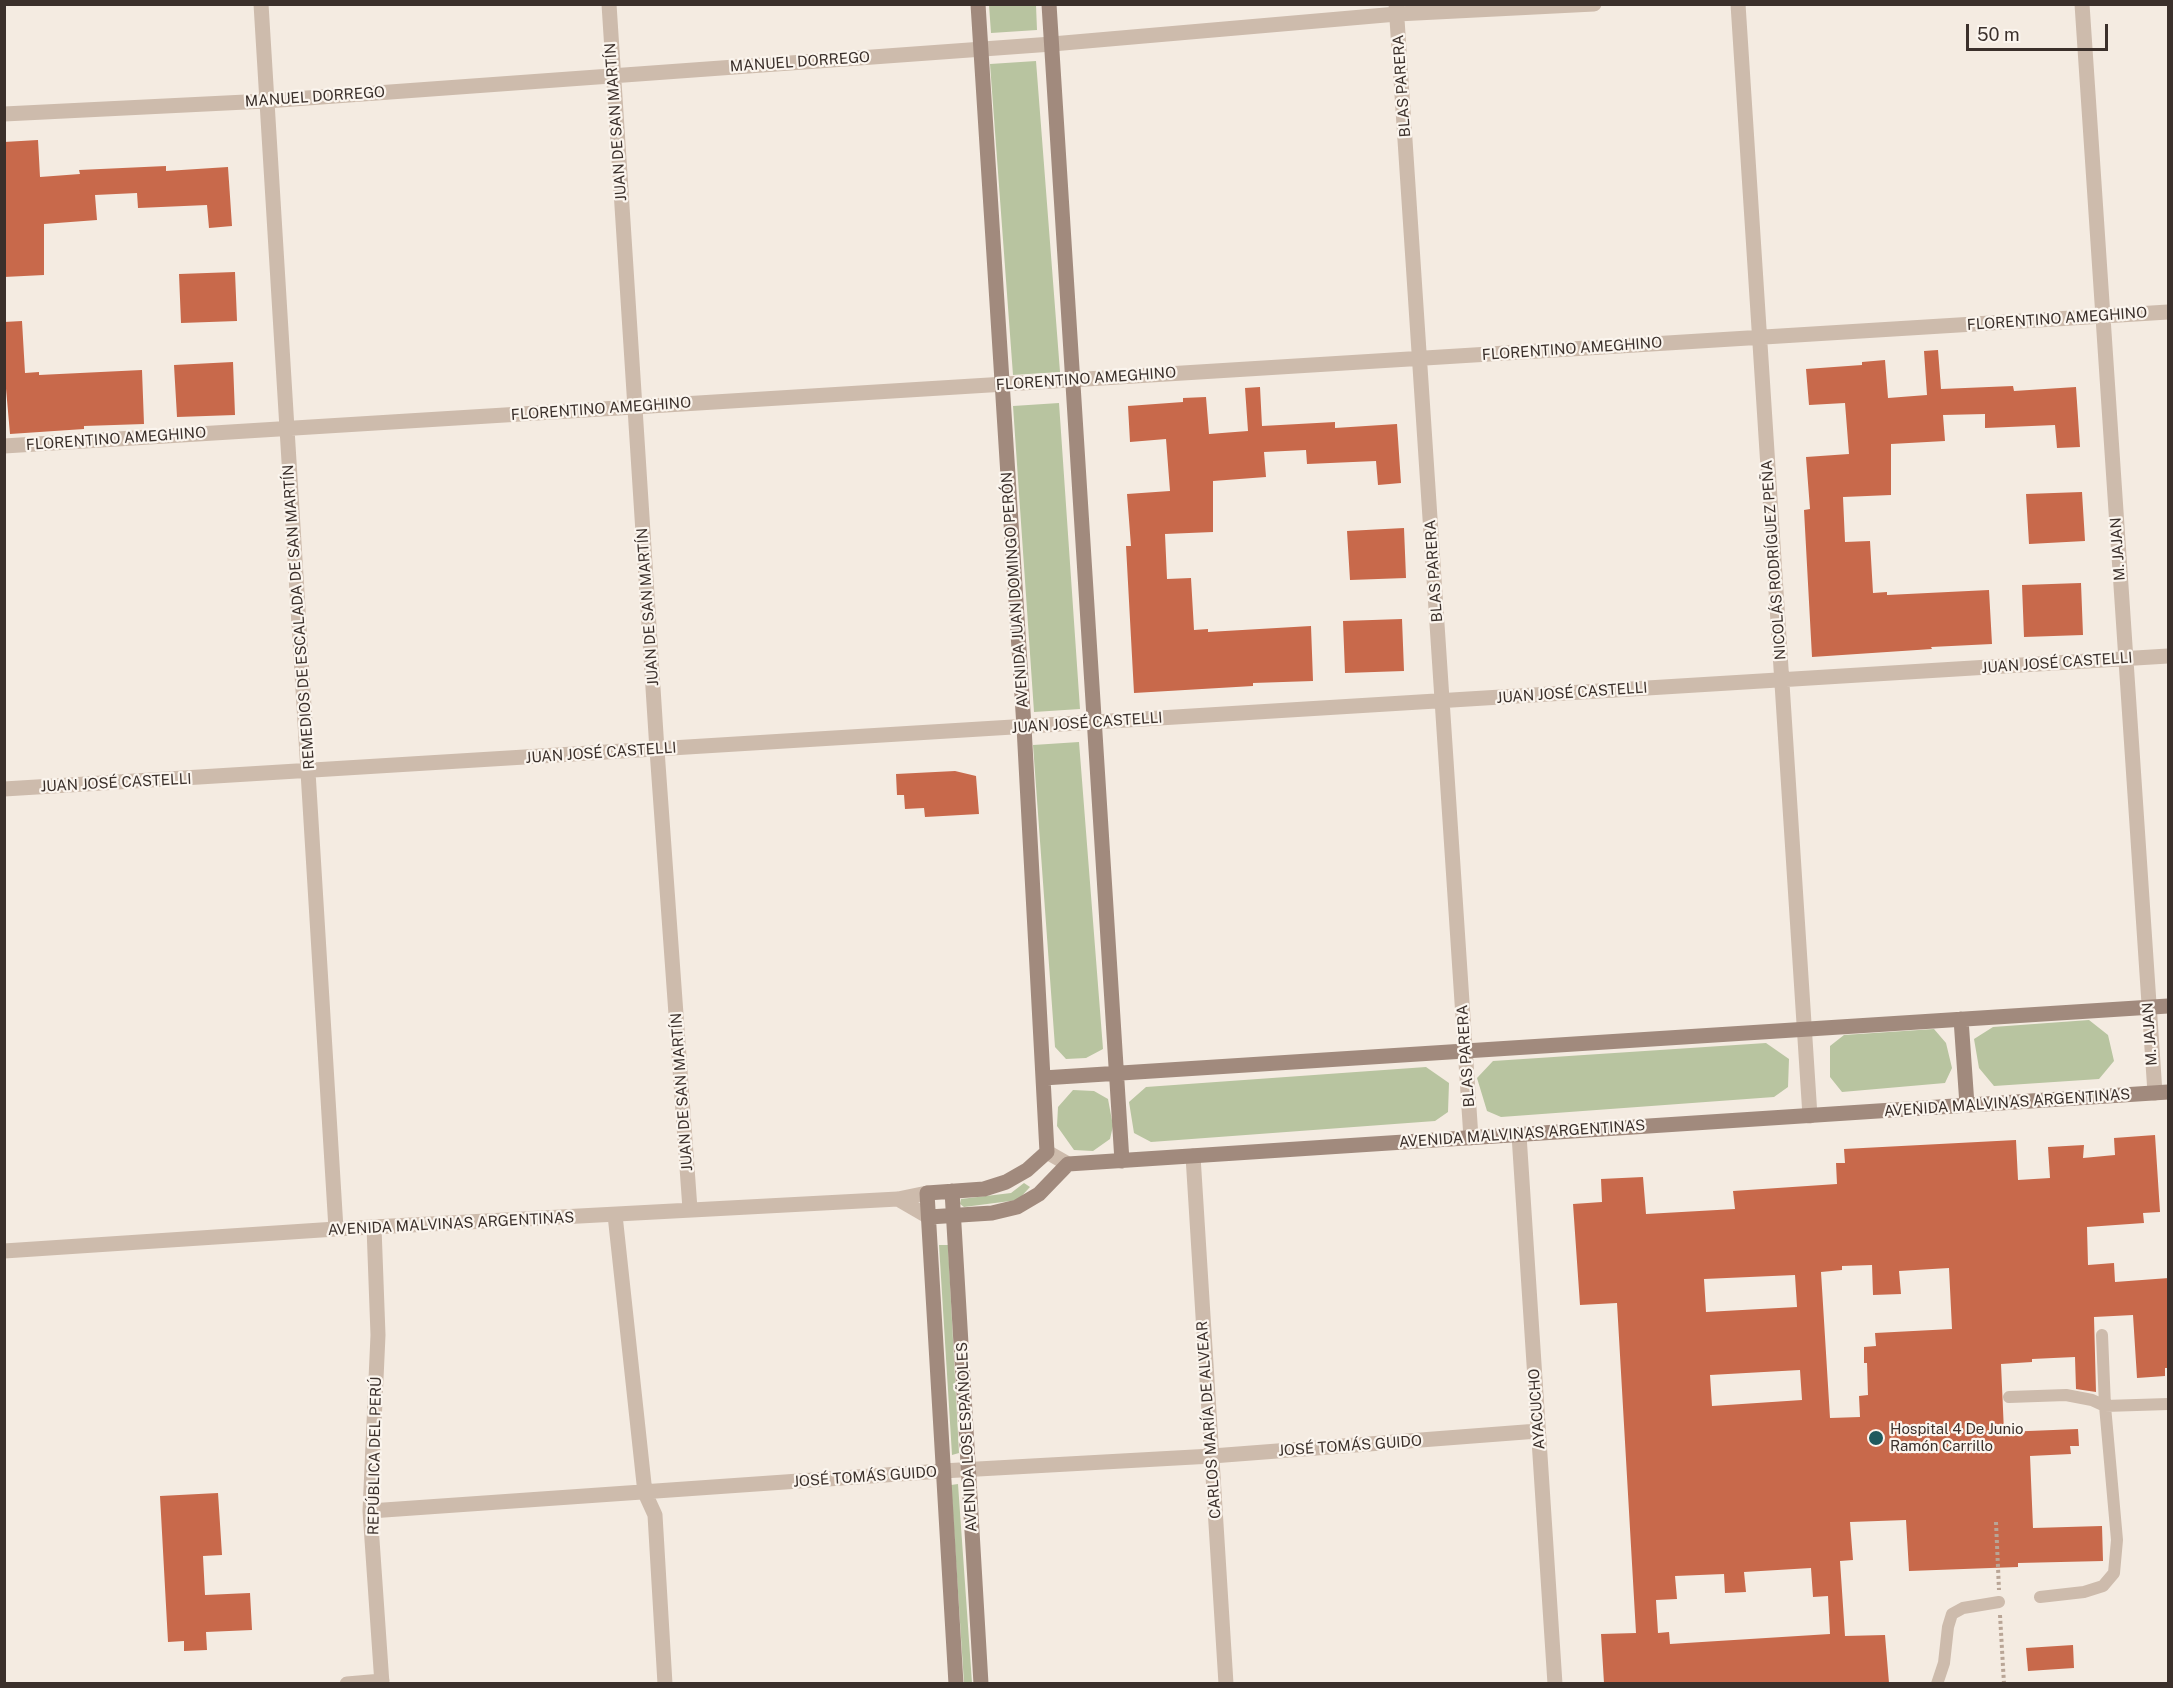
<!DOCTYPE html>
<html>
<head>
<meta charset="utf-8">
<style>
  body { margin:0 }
  #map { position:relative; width:2173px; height:1688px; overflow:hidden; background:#f4ebe1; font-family:"Public Sans",sans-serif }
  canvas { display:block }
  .frame { position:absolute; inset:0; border:6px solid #3b302b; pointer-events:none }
  .scale { position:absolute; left:1966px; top:24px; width:142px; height:27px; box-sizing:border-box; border:3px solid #3b302b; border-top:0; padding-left:8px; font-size:18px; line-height:21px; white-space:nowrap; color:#3b302b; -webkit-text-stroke:4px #fbf5ee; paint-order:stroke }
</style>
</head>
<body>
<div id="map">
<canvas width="2173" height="1688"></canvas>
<div class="frame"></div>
<div class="scale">50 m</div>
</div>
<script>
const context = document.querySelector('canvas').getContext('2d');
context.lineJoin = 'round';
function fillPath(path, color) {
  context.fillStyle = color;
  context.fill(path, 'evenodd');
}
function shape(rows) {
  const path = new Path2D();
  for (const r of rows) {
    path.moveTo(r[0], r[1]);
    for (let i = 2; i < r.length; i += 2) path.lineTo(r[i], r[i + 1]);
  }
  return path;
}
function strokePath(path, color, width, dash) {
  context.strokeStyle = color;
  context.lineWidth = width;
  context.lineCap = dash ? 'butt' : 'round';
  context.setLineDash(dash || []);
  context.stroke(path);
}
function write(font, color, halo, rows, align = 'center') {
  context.font = font + ' "Public Sans",sans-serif';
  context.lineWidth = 4.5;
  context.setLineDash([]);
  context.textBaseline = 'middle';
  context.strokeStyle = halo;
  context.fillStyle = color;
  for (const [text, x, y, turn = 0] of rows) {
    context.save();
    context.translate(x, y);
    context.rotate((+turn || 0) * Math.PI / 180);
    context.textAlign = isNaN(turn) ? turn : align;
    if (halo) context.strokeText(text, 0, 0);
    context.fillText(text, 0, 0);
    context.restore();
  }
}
fillPath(shape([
  [989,5,1036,5,1037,30,991,33],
  [1036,61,1060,372,1013,375,990,64],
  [1059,403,1080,709,1034,712,1013,406],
  [1079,742,1103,1049,1086,1058,1066,1059,1055,1047,1033,745],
  [2089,1020,2108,1035,2114,1061,2099,1079,1994,1086,1979,1068,1974,1039,1993,1027],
  [1934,1029,1946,1043,1952,1068,1945,1083,1842,1092,1830,1077,1830,1046,1844,1035],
  [1766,1043,1789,1059,1788,1087,1774,1097,1501,1117,1487,1111,1477,1078,1493,1061],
  [1426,1067,1449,1083,1448,1112,1435,1121,1151,1142,1134,1133,1129,1102,1146,1087],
  [1073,1090,1094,1091,1108,1099,1113,1126,1110,1139,1093,1151,1074,1150,1057,1126,1058,1107],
  [1024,1183,1030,1187,1018,1200,964,1207,960,1204,961,1199,1011,1193],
  [939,1245,948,1245,959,1453,952,1455],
  [958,1484,972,1683,964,1683,951,1485]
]), '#b8c4a0');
fillPath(shape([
  [38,140,40,177,80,174,79,170,166,166,166,171,228,167,232,226,209,228,207,205,138,208,137,193,95,195,97,220,44,224,44,275,4,277,4,142],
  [235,272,237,321,181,323,179,274],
  [22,321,25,373,39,372,39,375,142,370,144,424,84,426,84,429,10,434,4,366,4,322],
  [1938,350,1941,389,2013,386,2014,391,2076,387,2080,447,2057,448,2055,425,1985,428,1985,414,1943,415,1945,441,1891,444,1891,495,1843,497,1845,542,1870,541,1873,593,1887,592,1887,595,1989,590,1992,644,1931,647,1932,649,1812,657,1804,510,1810,509,1806,457,1849,454,1845,403,1809,405,1806,369,1862,365,1862,362,1885,360,1888,398,1927,395,1924,351],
  [233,362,235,415,177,417,174,365],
  [1260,387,1262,426,1335,422,1335,428,1397,424,1401,483,1378,485,1376,461,1307,464,1306,450,1264,452,1266,477,1213,481,1213,532,1165,534,1167,579,1191,578,1194,630,1208,629,1208,632,1311,626,1313,681,1253,683,1253,686,1134,693,1126,546,1131,546,1127,494,1170,491,1166,439,1130,442,1128,406,1183,402,1183,398,1206,397,1209,434,1248,431,1245,388],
  [2082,492,2085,541,2029,544,2026,494],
  [1404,528,1406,578,1350,580,1347,531],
  [2081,583,2083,635,2024,637,2022,585],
  [1402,619,1404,671,1345,673,1343,621],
  [955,771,976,776,979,814,925,817,924,808,905,809,904,795,897,795,896,774],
  [2155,1135,2160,1212,2143,1213,2144,1223,2087,1227,2088,1265,2114,1263,2115,1282,2169,1278,2169,1368,2165,1368,2165,1376,2137,1378,2133,1315,2094,1317,2096,1392,2076,1389,2075,1357,2032,1359,2032,1362,2001,1364,2004,1432,2078,1429,2079,1446,2070,1446,2071,1454,2030,1456,2033,1528,2102,1526,2103,1561,2018,1563,2018,1567,1909,1571,1906,1520,1850,1522,1853,1560,1840,1561,1845,1636,1885,1635,1889,1683,1604,1683,1601,1634,1636,1633,1617,1303,1580,1305,1573,1204,1602,1202,1601,1179,1643,1177,1646,1214,1735,1209,1733,1191,1837,1184,1836,1163,1845,1163,1844,1149,2016,1140,2018,1180,2050,1178,2048,1147,2084,1145,2083,1158,2115,1155,2114,1138],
  [1872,1265,1873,1295,1901,1294,1899,1271,1949,1268,1952,1329,1875,1333,1876,1346,1864,1347,1864,1363,1867,1363,1868,1395,1859,1396,1860,1417,1830,1418,1821,1272,1842,1270,1842,1266],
  [1795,1275,1797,1307,1706,1312,1704,1279],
  [1800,1370,1802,1400,1712,1406,1710,1375],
  [1811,1568,1813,1597,1828,1596,1830,1634,1670,1644,1669,1632,1658,1633,1656,1600,1677,1599,1675,1576,1724,1574,1725,1593,1746,1592,1744,1572],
  [218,1493,222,1555,203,1556,205,1595,250,1593,252,1630,206,1632,207,1650,184,1651,184,1641,168,1642,160,1496],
  [2073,1645,2074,1668,2028,1671,2026,1648]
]), '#c8694b');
strokePath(shape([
  [1996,1522,1999,1590],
  [2000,1615,2004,1684]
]), '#b9a596', 4, [3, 3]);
strokePath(shape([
  [2009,1397,2066,1395,2092,1400,2105,1406,2168,1404],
  [2040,1597,2084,1592,2103,1586,2114,1573,2117,1540,2105,1406,2102,1335],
  [1937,1684,1944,1663,1948,1627,1952,1614,1963,1608,1999,1602]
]), '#cdbbac', 12);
strokePath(shape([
  [261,4,336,1229],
  [609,4,657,750,690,1209],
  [1396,4,1471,1138],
  [1738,4,1810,1116],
  [2082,4,2155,1093],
  [4,114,266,101,1052,44,1397,14,1594,4],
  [4,446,2168,312],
  [4,789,2168,656],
  [1519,1135,1555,1684],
  [1193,1156,1226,1684],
  [898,1199,929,1217],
  [615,1215,645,1493,655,1515,665,1684],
  [374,1227,378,1335,370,1511,382,1684],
  [4,1251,336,1229,898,1199,927,1193],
  [370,1511,942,1471,1212,1456,1538,1431],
  [347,1684,382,1681]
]), '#cdbbac', 15);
strokePath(shape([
  [1047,1152,1068,1164]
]), '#cdbbac', 15);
strokePath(shape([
  [1049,4,1122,1161],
  [1961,1019,1967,1105],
  [1043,1078,2168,1006],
  [952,1191,981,1684],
  [929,1217,992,1213,1017,1207,1039,1194,1068,1164,2168,1092],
  [956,1684,927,1193,984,1189,1006,1182,1027,1170,1047,1152,1024,727,978,4]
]), '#a18a7d', 15);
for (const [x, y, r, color] of [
  [1876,1438,8,"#1f5a5e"]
]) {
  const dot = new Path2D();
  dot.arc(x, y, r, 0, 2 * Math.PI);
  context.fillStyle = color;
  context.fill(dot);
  strokePath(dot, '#fbf5ee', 2);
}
write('15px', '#3b302b', '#fbf5ee', [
  ["MANUEL DORREGO",800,62,-4],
  ["BLAS PARERA",1402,86,-94],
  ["MANUEL DORREGO",315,97,-4],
  ["JUAN DE SAN MARTÍN",616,122,-94],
  ["FLORENTINO AMEGHINO",2057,319,-4],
  ["FLORENTINO AMEGHINO",1572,349,-4],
  ["FLORENTINO AMEGHINO",1086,379,-4],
  ["FLORENTINO AMEGHINO",601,409,-4],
  ["FLORENTINO AMEGHINO",116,439,-4],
  ["M. JAJAN",2118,549,-94],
  ["NICOLÁS RODRÍGUEZ PEÑA",1774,560,-94],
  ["BLAS PARERA",1434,571,-94],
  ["AVENIDA JUAN DOMINGO PERÓN",1015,590,-94],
  ["JUAN DE SAN MARTÍN",648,607,-94],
  ["REMEDIOS DE ESCALADA DE SAN MARTÍN",299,617,-94],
  ["JUAN JOSÉ CASTELLI",2057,663,-4],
  ["JUAN JOSÉ CASTELLI",1572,693,-4],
  ["JUAN JOSÉ CASTELLI",1087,723,-4],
  ["JUAN JOSÉ CASTELLI",601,753,-4],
  ["JUAN JOSÉ CASTELLI",116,783,-3],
  ["M. JAJAN",2150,1034,-94],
  ["BLAS PARERA",1466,1056,-94],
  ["JUAN DE SAN MARTÍN",682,1092,-94],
  ["AVENIDA MALVINAS ARGENTINAS",2007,1103,-4],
  ["AVENIDA MALVINAS ARGENTINAS",1522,1134,-4],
  ["AVENIDA MALVINAS ARGENTINAS",451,1224,-3],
  ["AYACUCHO",1537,1409,-94],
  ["CARLOS MARÍA DE ALVEAR",1209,1420,-94],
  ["AVENIDA LOS ESPAÑOLES",967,1437,-93],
  ["JOSÉ TOMÁS GUIDO",1350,1446,-4],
  ["REPÚBLICA DEL PERÚ",375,1456,-89],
  ["JOSÉ TOMÁS GUIDO",865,1477,-4]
]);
write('15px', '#3b302b', '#fbf5ee', [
  ["Hospital 4 De Junio",1890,1429],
  ["Ramón Carrillo",1890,1446]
], 'left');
</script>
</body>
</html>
